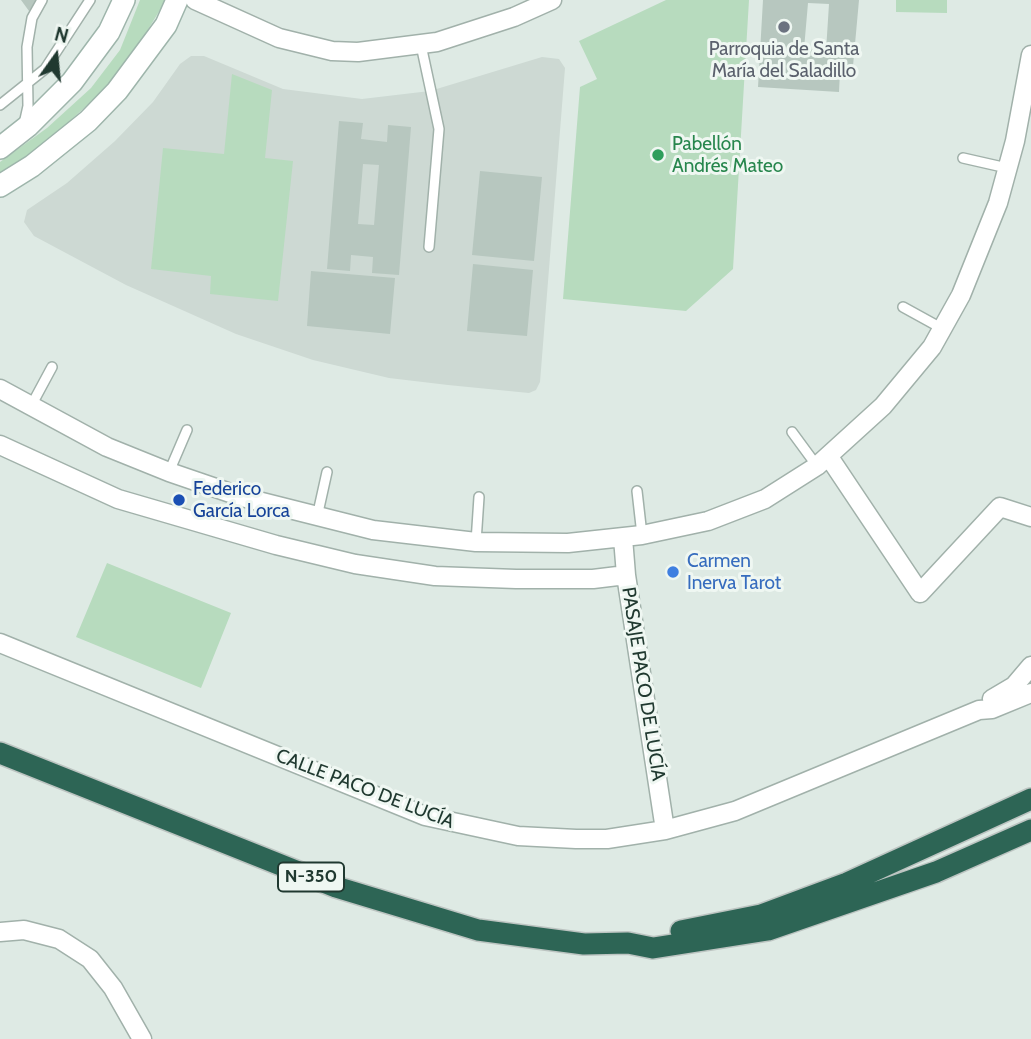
<!DOCTYPE html>
<html>
<head>
<meta charset="utf-8">
<style>
  body { margin:0 }
  #map { position:relative; width:1031px; height:1039px; overflow:hidden; background:#deeae4; font-family:Cabin,sans-serif }
  canvas { display:block }
  .north { position:absolute; left:21px; top:21px; width:70px; height:70px; -webkit-text-stroke:5px #eff7f2; paint-order:stroke; rotate:15deg; font-size:19px; font-weight:700; line-height:28px; text-align:center; color:#203930 }
  .north::after { content:''; display:block; margin:auto; width:24px; height:32px; background:#203930; clip-path:polygon(50% 0,100% 100%,50% 72%,0 100%) }
</style>
</head>
<body>
<div id="map">
<canvas width="1031" height="1039"></canvas>
<div class="north">N</div>
</div>
<script>
const context = document.querySelector('canvas').getContext('2d');
context.lineJoin = 'round';
function fillPath(path, color) {
  context.fillStyle = color;
  context.fill(path, 'evenodd');
}
function shape(rows) {
  const path = new Path2D();
  for (const r of rows) {
    path.moveTo(r[0], r[1]);
    for (let i = 2; i < r.length; i += 2) path.lineTo(r[i], r[i + 1]);
  }
  return path;
}
function strokePath(path, color, width, dash) {
  context.strokeStyle = color;
  context.lineWidth = width;
  context.lineCap = dash ? 'butt' : 'round';
  context.setLineDash(dash || []);
  context.stroke(path);
}
function write(font, color, halo, rows, align = 'center') {
  context.font = font + ' Cabin,sans-serif';
  context.lineWidth = 6;
  context.setLineDash([]);
  context.textBaseline = 'middle';
  context.strokeStyle = halo;
  context.fillStyle = color;
  for (const [text, x, y, turn = 0] of rows) {
    context.save();
    context.translate(x, y);
    context.rotate((+turn || 0) * Math.PI / 180);
    context.textAlign = isNaN(turn) ? turn : align;
    if (halo) context.strokeText(text, 0, 0);
    context.fillText(text, 0, 0);
    context.restore();
  }
}
fillPath(shape([
  [191,56,204,56,283,89,362,99,430,91,542,57,559,59,565,68,540,382,536,390,529,393,448,385,389,378,313,360,236,334,126,285,34,236,24,222,27,210,67,183,115,141,153,102,180,64]
]), '#cdd9d3');
fillPath(shape([
  [140,0,166,0,135,51,111,83,45,144,0,174,0,162,47,128,91,88,120,50],
  [666,0,749,0,733,269,686,311,563,299,580,87,597,79,579,41],
  [896,0,947,0,947,13,896,12],
  [232,74,272,90,265,158,293,161,278,301,210,294,211,276,151,269,163,148,224,154],
  [107,563,231,613,201,688,76,637]
]), '#b7dbbe');
fillPath(shape([
  [21,0,43,0,29,11],
  [763,0,859,0,853,66,848,66,848,72,840,72,839,92,758,87],
  [808,3,829,4,826,51,804,49],
  [339,121,363,123,361,139,387,142,388,125,411,127,399,275,372,273,373,257,351,255,350,271,327,269],
  [363,164,379,165,374,225,358,224],
  [480,171,542,177,534,261,472,255],
  [473,264,533,270,527,336,467,331],
  [311,271,395,278,390,334,307,326]
]), '#b7c7bf');
const lane = shape([
  [421,45,439,129,429,247],
  [0,105,45,69,90,0],
  [24,124,28,106,27,47,32,18,42,0],
  [963,158,1007,168],
  [903,307,943,329],
  [31,406,52,367],
  [792,432,817,466],
  [169,472,187,430],
  [637,491,642,535],
  [317,517,327,472],
  [476,542,479,497]
]);
const street = shape([
  [195,0,279,38,332,51,358,52,437,42,514,17,552,0],
  [0,389,107,447,169,472,242,497,373,530,476,542,568,543,642,535,708,521,765,499,817,466,883,406,932,347,961,295,998,203,1015,141,1031,55],
  [0,445,118,499,276,545,355,564,435,576,516,579,593,579,626,575],
  [829,457,920,593,1000,507,1031,517],
  [623,538,626,575,665,830],
  [0,643,425,816,518,836,576,839,607,839,665,830,735,811,979,710,992,709,1031,693],
  [992,699,1014,686,1031,666],
  [0,932,24,930,59,939,90,959,113,988,142,1039]
]);
const secondary = shape([
  [0,148,28,126,72,82,109,32,124,0],
  [0,186,32,166,88,121,117,91,166,25,177,0]
]);
const highway = shape([
  [0,753,336,887,478,930,584,944,628,943,653,948,768,930,936,872,1031,830],
  [681,931,761,915,847,883,1031,799]
]);
strokePath(lane, '#a1b1aa', 12);
strokePath(street, '#a1b1aa', 21);
strokePath(secondary, '#9eb5ab', 24);
strokePath(highway, '#bcc4c1', 24);
strokePath(lane, '#fff', 9);
strokePath(street, '#fff', 18);
strokePath(secondary, '#fff', 21);
strokePath(highway, '#2d6555', 21);
for (const [x, y, r, color] of [
  [784,27,7,"#6b7280"],
  [658,155,7,"#2e9e5b"],
  [179,500,7,"#1a4fb4"],
  [673,572,7,"#3f7fe0"]
]) {
  const dot = new Path2D();
  dot.arc(x, y, r, 0, 2 * Math.PI);
  context.fillStyle = color;
  context.fill(dot);
  strokePath(dot, '#eff7f2', 2.5);
}
for (const [x, y, w] of [
  [311,877,66]
]) {
  const box = new Path2D();
  box.roundRect(x - w / 2, y - 14.5, w, 29, 5);
  context.fillStyle = '#eff7f2';
  context.fill(box);
  strokePath(box, '#203930', 2);
}
write('bold 18px', '#203930', null, [
  ["N-350",311,877]
]);
write('19px', '#5b616d', '#eff7f2', [
  ["Parroquia de Santa",784,49],
  ["María del Saladillo",784,71]
]);
write('19px', '#27864d', '#eff7f2', [
  ["Pabellón",672,144],
  ["Andrés Mateo",672,166]
], 'left');
write('19px', '#164399', '#eff7f2', [
  ["Federico",193,489],
  ["García Lorca",193,511]
], 'left');
write('19px', '#366cbe', '#eff7f2', [
  ["Carmen",687,561],
  ["Inerva Tarot",687,583]
], 'left');
write('19px', '#203930', '#eff7f2', [
  ["PASAJE PACO DE LUCÍA",643,684,81],
  ["CALLE PACO DE LUCÍA",365,789,21]
]);
</script>
</body>
</html>
